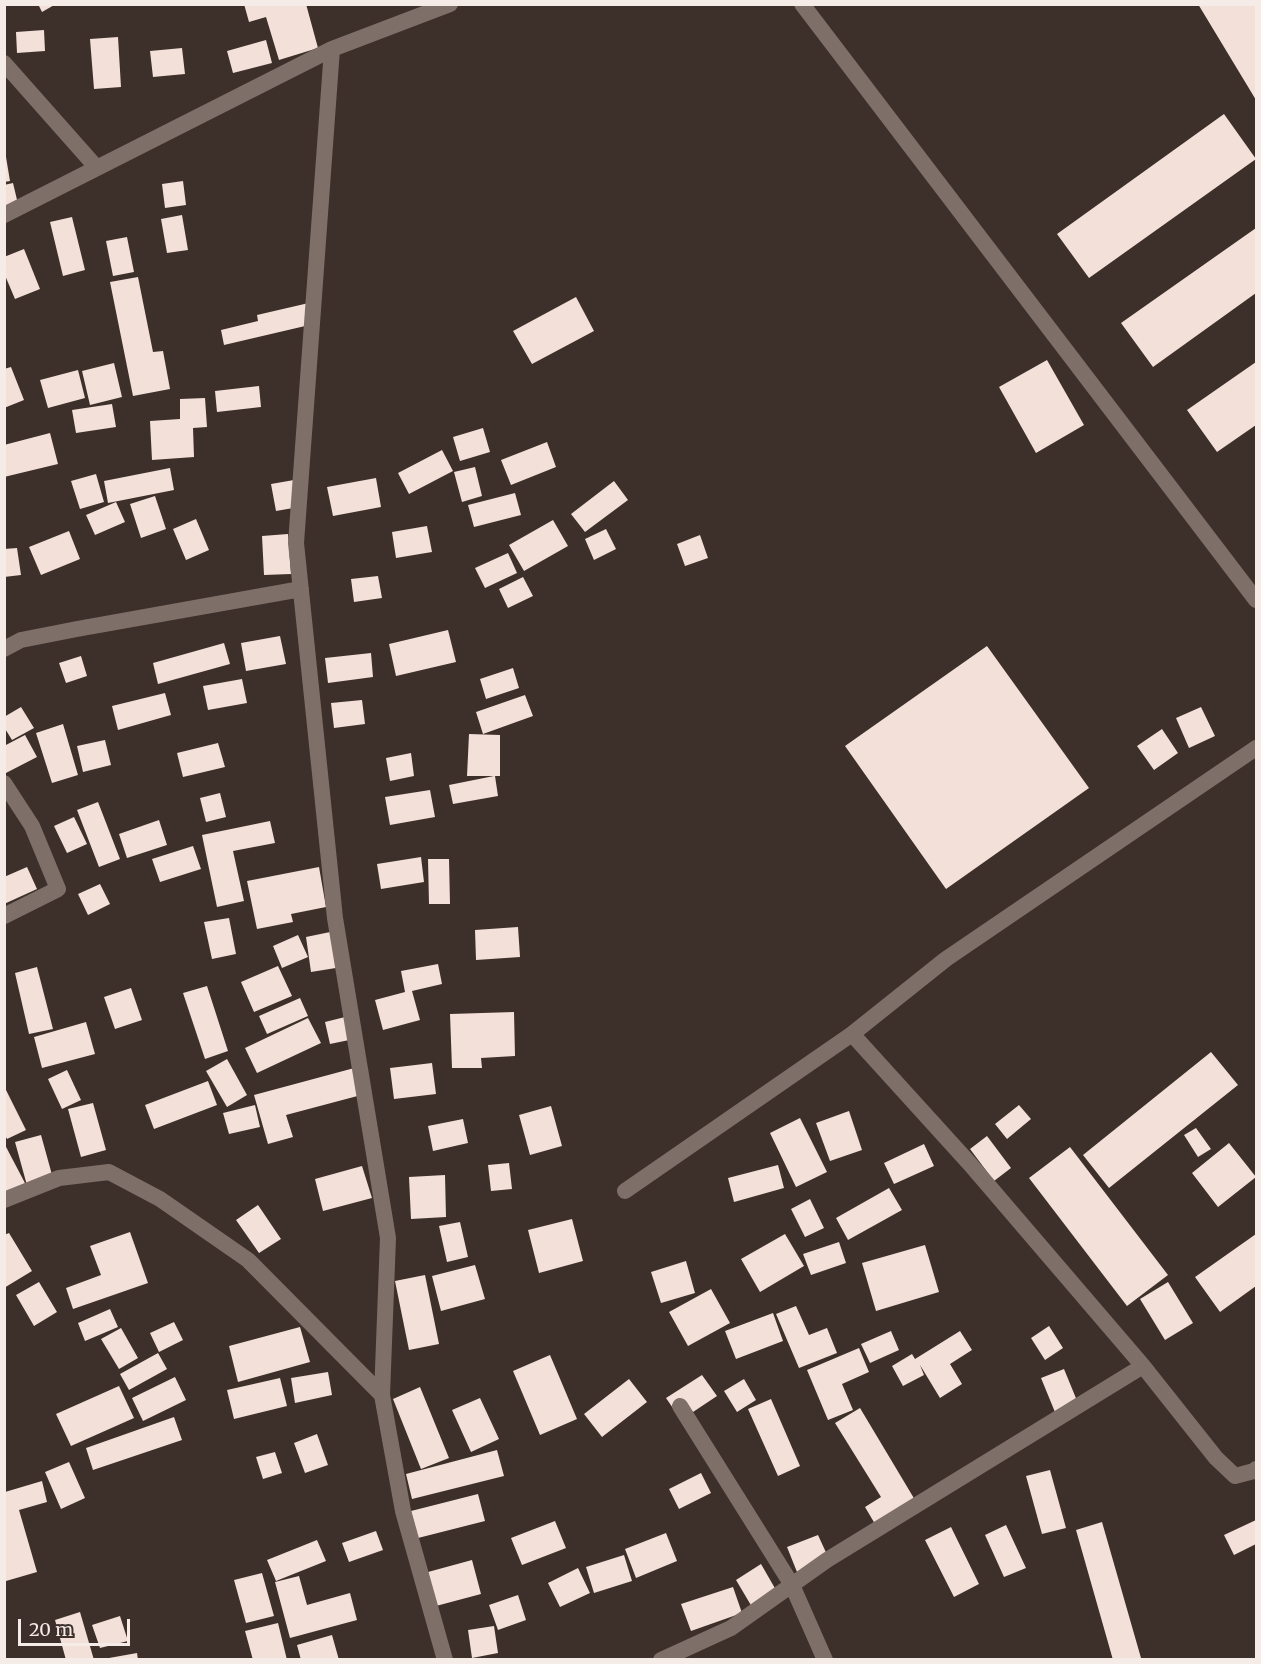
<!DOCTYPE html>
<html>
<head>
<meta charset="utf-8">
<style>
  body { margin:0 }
  #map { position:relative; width:1261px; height:1664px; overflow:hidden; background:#3d2f2a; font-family:Merriweather,serif }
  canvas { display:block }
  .frame { position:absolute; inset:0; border:6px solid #f5ece8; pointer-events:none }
  .scale { position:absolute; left:18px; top:1619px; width:112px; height:27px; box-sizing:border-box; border:3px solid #f5ece8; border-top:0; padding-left:8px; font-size:18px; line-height:21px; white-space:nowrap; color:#f5ece8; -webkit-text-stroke:4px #3d2f2a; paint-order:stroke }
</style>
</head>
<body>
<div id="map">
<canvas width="1261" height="1664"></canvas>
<div class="frame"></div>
<div class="scale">20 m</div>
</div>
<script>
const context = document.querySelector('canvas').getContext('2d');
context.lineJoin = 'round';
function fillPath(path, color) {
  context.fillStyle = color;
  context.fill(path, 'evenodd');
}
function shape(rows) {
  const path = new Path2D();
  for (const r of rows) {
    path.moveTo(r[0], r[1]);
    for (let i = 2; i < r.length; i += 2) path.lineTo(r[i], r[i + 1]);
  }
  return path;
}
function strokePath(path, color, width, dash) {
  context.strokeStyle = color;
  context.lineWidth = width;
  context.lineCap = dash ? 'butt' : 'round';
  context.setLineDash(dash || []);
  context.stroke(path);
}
fillPath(shape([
  [38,4,56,4,42,12],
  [244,4,306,4,318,48,279,60,266,17,249,22],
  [1198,4,1256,4,1256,100],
  [44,30,45,51,17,53,16,32],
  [118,37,121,87,94,89,90,39],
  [266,40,272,63,233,73,227,51],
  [182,48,185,74,153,77,150,51],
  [1224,114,1256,159,1089,278,1057,234],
  [4,157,6,157,10,181,4,182],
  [183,181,186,205,165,208,162,184],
  [13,183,18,204,4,207,4,185],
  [182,215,188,250,167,253,161,219],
  [72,217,85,270,63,276,50,222],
  [1256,228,1256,293,1153,367,1121,323],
  [127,237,134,272,113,276,106,241],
  [24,249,40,289,15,299,4,273,4,257],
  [138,277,153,352,163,351,170,389,133,396,110,282],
  [576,297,594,331,532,364,513,331],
  [313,302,318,323,224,345,221,330,258,321,257,315],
  [1047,360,1084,425,1036,453,999,387],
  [1256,362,1256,425,1217,452,1187,410],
  [114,363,122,397,90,405,82,371],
  [11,367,24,400,4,408,4,369],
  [78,370,85,398,48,408,40,380],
  [259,386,261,407,217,412,215,391],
  [205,398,207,427,193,428,194,457,152,460,150,421,180,419,180,399],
  [112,404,116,427,76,433,72,410],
  [483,428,490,452,460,461,453,437],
  [50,433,58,464,4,477,4,445],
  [547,442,556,467,511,485,501,460],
  [442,450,453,471,409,494,398,473],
  [475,467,482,496,462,502,454,472],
  [170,468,174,490,108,503,104,481],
  [96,474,104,502,80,509,71,481],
  [376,478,381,507,333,516,327,487],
  [294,480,299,507,276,511,271,484],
  [614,481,628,500,585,532,571,514],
  [515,493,521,515,474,527,468,505],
  [155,496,166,529,141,538,130,504],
  [116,502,125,522,95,535,86,515],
  [196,519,209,550,186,560,173,529],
  [553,520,568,546,524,571,509,545],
  [427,526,432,552,396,558,392,532],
  [606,529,616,549,594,560,585,539],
  [69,531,80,559,41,575,29,547],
  [288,534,291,574,264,575,262,536],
  [700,535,708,558,685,566,677,544],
  [17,548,21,575,4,577,4,549],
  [508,553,517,573,485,588,475,568],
  [378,576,382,598,354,602,351,579],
  [523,577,533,596,508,608,499,589],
  [448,630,456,662,396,676,389,644],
  [280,636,286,664,246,671,241,643],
  [224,643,230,664,158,684,153,663],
  [987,646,1089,788,946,889,845,746],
  [371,653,373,677,328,683,325,658],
  [81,656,87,676,66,683,59,663],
  [513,668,519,688,486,699,480,679],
  [242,679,247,703,208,710,203,686],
  [165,693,171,715,118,730,112,706],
  [525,695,533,716,483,734,476,712],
  [362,700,365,724,334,728,331,703],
  [21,707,34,728,12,740,4,727,4,717],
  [1201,707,1215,736,1189,748,1176,718],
  [63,724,78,775,52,783,36,733],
  [1162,729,1178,753,1154,770,1137,746],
  [469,734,500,735,500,776,495,776,498,796,453,804,449,785,494,776,467,776],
  [25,735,37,757,4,774,4,746],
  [105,740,111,765,83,772,77,746],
  [218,743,225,767,183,777,177,753],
  [411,753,414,776,390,781,386,758],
  [430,790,435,817,390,825,385,797],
  [220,793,226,817,206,822,200,798],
  [98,802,120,859,99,867,77,810],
  [74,817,87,844,67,853,54,826],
  [159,820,167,845,127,858,119,834],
  [270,821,275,843,233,851,244,901,217,907,202,835],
  [193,846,201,869,160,882,152,859],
  [421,857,424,882,381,889,377,864],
  [428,859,449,859,450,904,429,904],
  [27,867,37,889,4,904,4,877],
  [319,867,326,907,291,914,293,922,257,929,247,881],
  [100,884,110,904,88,915,78,894],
  [229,918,236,954,212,959,204,922],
  [518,927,520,957,476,960,475,930],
  [335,931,342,967,311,972,306,937],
  [298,935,308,957,282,968,273,946],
  [438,964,442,984,412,991,420,1020,383,1030,375,1000,405,992,401,971],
  [278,966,292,996,254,1012,241,982],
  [37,967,53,1029,29,1034,15,973],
  [207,986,228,1051,205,1059,183,993],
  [131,988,142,1020,115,1029,104,997],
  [300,998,308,1016,267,1034,259,1016],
  [514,1012,515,1056,481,1058,482,1068,452,1068,450,1014],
  [349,1016,354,1039,330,1044,325,1022],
  [308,1018,321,1043,257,1073,245,1048],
  [86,1022,95,1054,42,1068,34,1037],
  [1211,1052,1238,1085,1109,1188,1083,1155],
  [227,1059,247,1095,227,1107,206,1071],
  [432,1063,436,1094,394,1099,390,1068],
  [358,1067,365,1094,286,1115,293,1137,268,1144,254,1095],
  [67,1070,81,1100,62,1109,48,1079],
  [208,1081,217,1105,154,1129,145,1105],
  [6,1090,26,1130,7,1139,4,1133,4,1091],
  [93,1103,106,1150,81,1157,68,1109],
  [255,1105,260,1127,229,1134,223,1113],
  [1019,1105,1031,1119,1007,1139,995,1124],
  [551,1106,562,1146,530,1155,519,1115],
  [849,1111,862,1150,830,1161,816,1123],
  [800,1118,827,1172,796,1187,770,1133],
  [463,1119,468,1143,433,1151,428,1126],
  [1196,1128,1211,1149,1198,1157,1184,1135],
  [41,1135,54,1182,28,1189,15,1142],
  [987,1136,1011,1168,994,1181,970,1149],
  [4,1143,26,1185,4,1196],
  [1229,1143,1256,1177,1218,1207,1192,1173],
  [924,1144,934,1166,894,1184,884,1163],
  [1070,1147,1168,1275,1127,1306,1029,1178],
  [509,1163,512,1189,491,1191,488,1165],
  [778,1165,784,1188,734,1202,728,1178],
  [362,1166,372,1198,323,1211,315,1179],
  [445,1175,446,1217,411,1219,409,1177],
  [889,1188,902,1210,848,1240,836,1218],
  [810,1199,824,1228,805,1237,791,1209],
  [258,1205,281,1239,259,1253,236,1220],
  [572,1219,583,1261,539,1273,528,1230],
  [460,1222,468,1257,447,1262,439,1226],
  [130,1232,148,1283,73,1309,66,1288,101,1275,90,1246],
  [9,1233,32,1271,4,1288,4,1235],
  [785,1234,804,1266,760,1292,741,1259],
  [1256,1234,1256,1286,1220,1312,1195,1277],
  [839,1242,846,1263,811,1275,803,1254],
  [925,1245,939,1292,876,1311,862,1263],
  [686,1261,695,1293,661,1303,651,1272],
  [475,1265,485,1299,441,1311,432,1276],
  [425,1275,439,1344,409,1350,395,1281],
  [39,1282,57,1312,34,1326,16,1295],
  [1168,1282,1193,1323,1165,1340,1140,1299],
  [711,1289,730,1323,688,1346,669,1312],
  [796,1306,809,1335,827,1328,837,1353,799,1368,776,1314],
  [110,1309,118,1327,85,1341,78,1323],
  [773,1313,783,1341,736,1359,725,1331],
  [174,1322,183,1340,159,1352,150,1333],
  [1049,1326,1063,1348,1045,1360,1031,1338],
  [300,1327,310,1362,238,1382,229,1346],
  [121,1328,138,1358,119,1369,101,1339],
  [891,1331,899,1350,870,1363,861,1344],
  [960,1331,972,1350,950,1364,962,1384,940,1398,920,1365,924,1375,903,1386,892,1366,912,1354,915,1359],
  [859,1348,869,1372,842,1384,853,1410,828,1420,807,1370],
  [158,1353,167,1369,129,1390,120,1374],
  [550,1355,577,1419,540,1435,513,1371],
  [1064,1369,1080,1408,1057,1417,1041,1378],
  [328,1372,332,1395,295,1403,291,1378],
  [702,1375,717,1396,681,1420,666,1398],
  [175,1377,186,1400,143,1421,132,1398],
  [280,1378,287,1406,234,1419,227,1390],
  [629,1379,647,1402,602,1437,584,1414],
  [744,1379,756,1400,737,1412,724,1391],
  [119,1386,134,1418,71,1446,56,1414],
  [420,1387,449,1458,421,1469,393,1399],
  [480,1398,499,1439,471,1452,452,1410],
  [771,1399,800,1466,778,1476,748,1409],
  [860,1408,918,1505,878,1529,865,1507,881,1497,835,1423],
  [174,1417,182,1440,93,1470,86,1448],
  [317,1434,328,1465,305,1473,294,1443],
  [497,1450,504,1476,412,1499,406,1474],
  [275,1452,282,1473,263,1479,256,1457],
  [69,1462,85,1498,61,1509,45,1472],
  [1050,1470,1066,1528,1042,1534,1026,1476],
  [701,1473,711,1493,679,1509,669,1489],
  [42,1481,47,1502,19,1510,37,1572,6,1581,5,1577,5,1492],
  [478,1494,485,1521,418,1538,411,1511],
  [1256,1520,1256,1544,1234,1555,1224,1535],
  [555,1521,566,1548,522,1565,511,1538],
  [1102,1522,1141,1658,1136,1660,1113,1660,1076,1530],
  [1006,1525,1026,1568,1004,1577,985,1535],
  [951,1527,979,1584,954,1597,925,1540],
  [376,1531,383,1550,349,1562,342,1543],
  [666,1533,677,1561,636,1578,625,1549],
  [818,1535,829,1559,797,1572,787,1547],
  [317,1540,326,1561,276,1581,267,1560],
  [624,1555,632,1581,594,1593,586,1567],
  [472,1560,481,1594,436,1606,428,1572],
  [761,1564,780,1597,755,1612,736,1580],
  [578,1568,590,1593,560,1607,548,1583],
  [262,1573,274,1616,246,1623,234,1580],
  [299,1576,307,1605,350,1593,357,1620,290,1638,275,1582],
  [733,1587,742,1613,691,1631,681,1604],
  [518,1595,526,1620,498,1630,489,1605],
  [80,1612,94,1660,66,1660,55,1620],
  [120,1616,128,1641,100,1648,92,1625],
  [278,1623,287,1660,253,1660,245,1631],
  [494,1626,498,1653,472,1658,468,1630],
  [332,1635,339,1660,301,1660,297,1645],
  [137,1653,138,1660,109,1660,109,1658]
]), '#f2e0d9');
strokePath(shape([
  [802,4,1256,600],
  [332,49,296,543,335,918,388,1238,382,1395,403,1511,445,1660],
  [4,63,97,168],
  [4,215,332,49,450,4],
  [4,649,21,640,77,629,301,589],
  [4,783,32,826,58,889,4,916],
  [852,1034,970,1164,1143,1366,1216,1458,1235,1476,1254,1471,1256,1469],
  [625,1191,852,1034,946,959,1256,748],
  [4,1200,59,1178,109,1172,160,1199,248,1260,382,1395],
  [680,1406,792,1585,825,1660],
  [661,1660,731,1628,827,1560,1143,1366]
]), '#7f6f69', 16);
</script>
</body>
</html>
